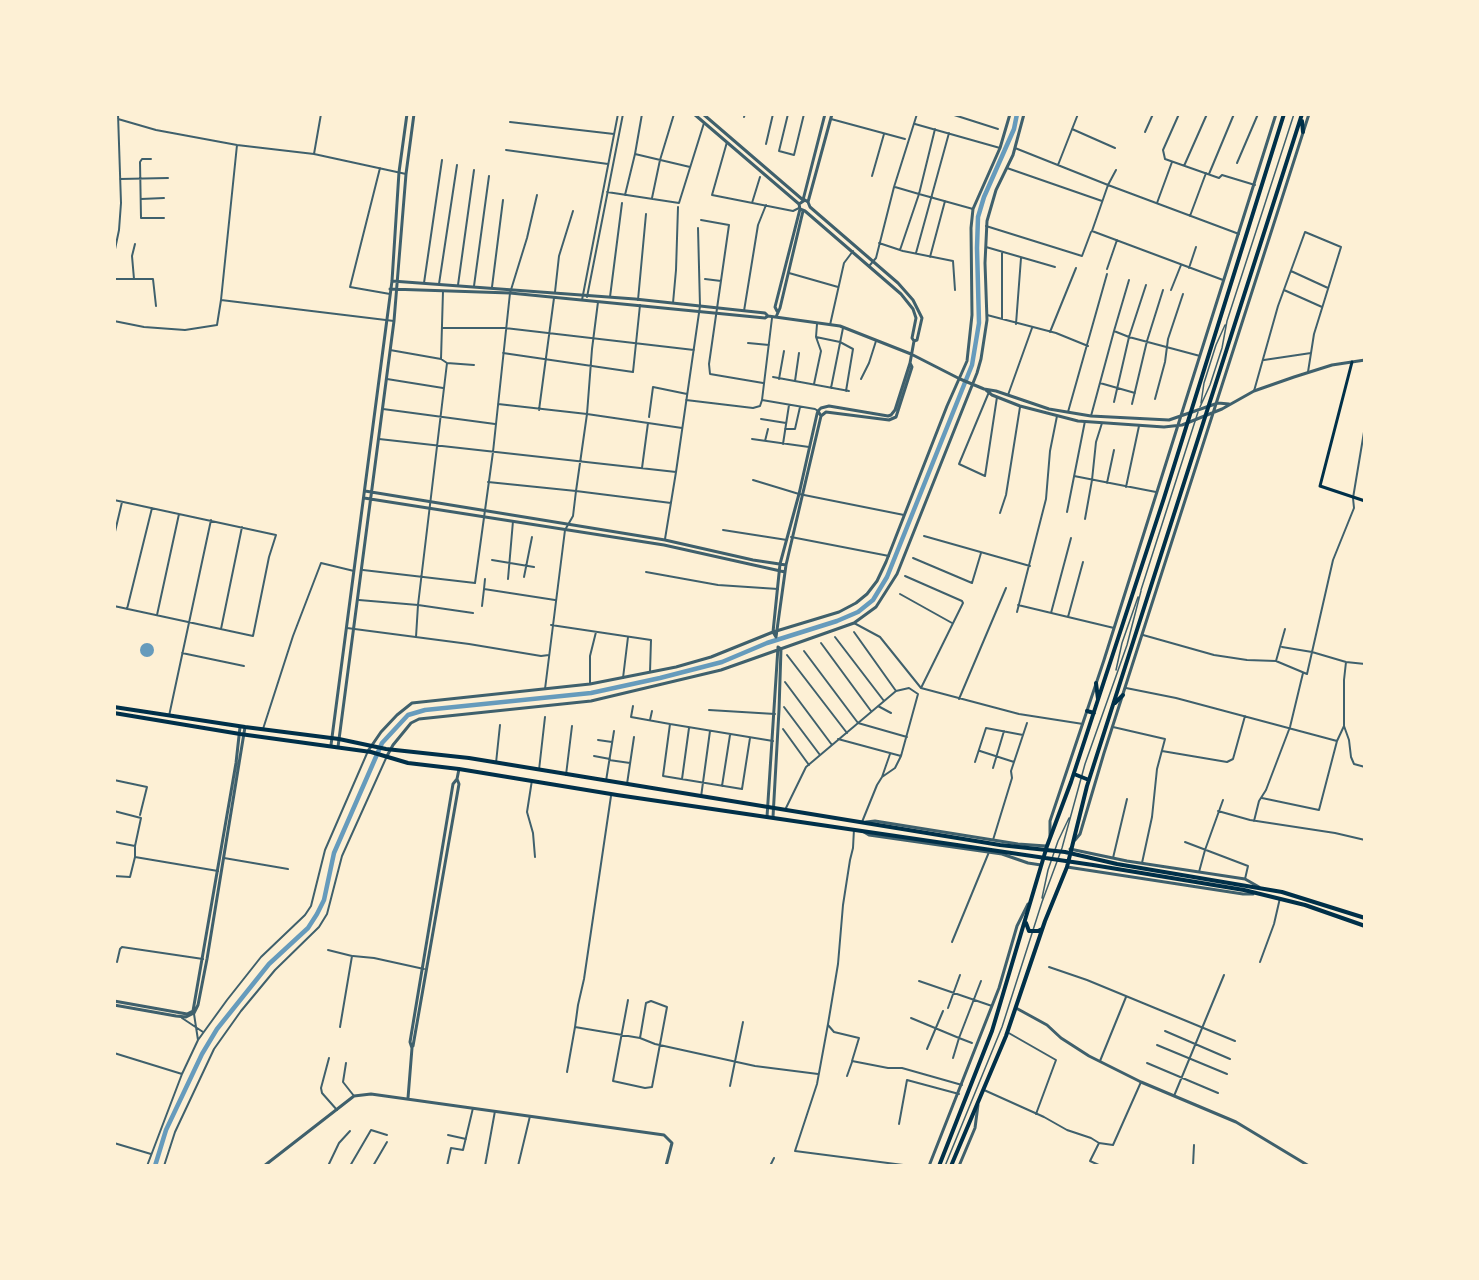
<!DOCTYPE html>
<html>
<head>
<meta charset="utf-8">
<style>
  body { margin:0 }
  #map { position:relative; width:1479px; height:1280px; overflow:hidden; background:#fdf0d5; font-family:Lato,sans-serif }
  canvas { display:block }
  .frame { position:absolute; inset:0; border:116px solid #fdf0d5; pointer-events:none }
</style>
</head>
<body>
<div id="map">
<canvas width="1479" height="1280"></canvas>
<div class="frame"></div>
</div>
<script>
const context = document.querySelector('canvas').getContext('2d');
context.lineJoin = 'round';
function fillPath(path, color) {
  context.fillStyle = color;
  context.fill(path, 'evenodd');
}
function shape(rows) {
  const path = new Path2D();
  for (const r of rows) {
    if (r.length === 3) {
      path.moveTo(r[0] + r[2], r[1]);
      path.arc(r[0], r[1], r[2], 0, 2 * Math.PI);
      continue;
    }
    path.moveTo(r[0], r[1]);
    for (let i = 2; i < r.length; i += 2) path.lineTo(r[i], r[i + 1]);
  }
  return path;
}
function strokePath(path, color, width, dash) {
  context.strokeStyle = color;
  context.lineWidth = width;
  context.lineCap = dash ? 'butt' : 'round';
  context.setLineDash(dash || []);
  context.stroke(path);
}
fillPath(shape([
  [147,650,7]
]), '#669bbc');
strokePath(shape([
  [155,1166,166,1130,202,1054,217,1029,269,964,308,928,317,914,324,900,334,853,382,743,408,715,425,710,591,693,660,678,722,662,767,643,837,621,858,612,873,600,887,577,972,365,979,323,977,248,978,217,984,197,1014,129,1017,114]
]), '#669bbc', 4.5);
strokePath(shape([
  [1201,403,1204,383,1216,345,1225,325],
  [1200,407,1210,385,1222,348,1227,321,1294,114],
  [1141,590,1198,412],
  [1116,670,1122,643,1138,597],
  [1042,898,1048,870,1058,841,1069,818],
  [945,1166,1002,1027,1042,902,1062,848,1085,764,1127,645,1141,591]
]), '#3f606c', 1.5);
strokePath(shape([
  [321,114,314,154,406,174],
  [788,114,779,151,794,155,804,114],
  [951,114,998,129],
  [1179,114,1163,150,1165,159,1219,178,1222,175,1255,185],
  [744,117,745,114],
  [118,119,156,130,237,145,314,154],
  [831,119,905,139],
  [510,122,614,134],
  [915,124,1000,148],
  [935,129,919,194,973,209],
  [1072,129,1115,148],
  [1145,132,1153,114],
  [727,142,712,195,793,211,799,208],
  [766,144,773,114],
  [1015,148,1108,185,1092,231,1223,280],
  [506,150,608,164],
  [635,154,642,114],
  [151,159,142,159,140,162,141,218,164,218],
  [1237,163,1258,114],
  [1058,165,1078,114],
  [1184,166,1207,114],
  [380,168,350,287,390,294],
  [1007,168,1102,201],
  [1116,170,1108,185,1239,234],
  [1209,174,1234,114],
  [872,176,884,134],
  [120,179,168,178],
  [895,187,919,194,900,250],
  [607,192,679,203,704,123],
  [625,195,635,154,690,167],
  [652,198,660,160,674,114],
  [141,199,164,198],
  [752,203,760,177],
  [1157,203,1172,162],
  [1190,216,1206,173],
  [701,220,729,225,709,364,710,374,763,383],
  [986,226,1082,256,1091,232],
  [879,243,903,251,953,261,955,290],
  [986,247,1055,267],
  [916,253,949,133],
  [1002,253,1002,319],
  [114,254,119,230,121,203,118,114],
  [930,257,945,201],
  [870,265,876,258,894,187,917,114],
  [1189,268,1196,247],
  [1107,269,1117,240],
  [1291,271,1328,288],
  [789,273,838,287],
  [114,279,153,279,156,306],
  [134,279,132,256,135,244],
  [705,279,721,281],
  [424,283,442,160],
  [439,284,457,165],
  [458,285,474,170],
  [474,286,489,176],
  [492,287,503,200],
  [1171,290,1181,265],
  [1284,290,1322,307],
  [443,291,441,359,447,363,474,365],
  [555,292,559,256,573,211],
  [587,297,623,114],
  [610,297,622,203],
  [221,300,237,145],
  [582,300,618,114],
  [638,300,646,214],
  [673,303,676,270,678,207],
  [744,311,758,225,766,205],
  [987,315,1056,333,1088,346],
  [772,318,762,400,815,409,818,411],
  [114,321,144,327,185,330,217,325,221,300,394,321],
  [1016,324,1021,258],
  [830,325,844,263,853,251],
  [443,328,505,328,694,350],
  [1114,331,1129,280],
  [1050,332,1076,268],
  [816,337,840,342,853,349,846,391],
  [748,343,769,345],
  [390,350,441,359],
  [503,353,633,372,640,305],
  [1264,360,1311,353],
  [447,363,418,605,473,613],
  [773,377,849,391],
  [387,379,443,388],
  [779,379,784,351],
  [861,379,869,363,876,341],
  [795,381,799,353],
  [1100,383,1135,393],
  [814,384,821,351,816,337,817,324],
  [831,388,843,328],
  [1254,391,1278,306,1305,232,1341,247,1314,334,1308,372],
  [989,392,959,464,985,476,997,397],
  [1008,395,1032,328],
  [1155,399,1165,362,1168,339,1183,294],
  [686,400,753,408,760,406,762,400],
  [1114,402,1129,337,1200,356],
  [498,404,587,414,682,428],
  [1132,404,1147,341,1163,290],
  [383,409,495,424],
  [539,410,554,298],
  [1068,412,1107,274],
  [1091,416,1114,331,1129,337,1146,285],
  [649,417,653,387,687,394],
  [761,419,786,423],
  [785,429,795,429,800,407],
  [379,439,676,472,665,539],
  [752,439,809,447],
  [765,441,768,429],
  [783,444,789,405],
  [642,468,648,423],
  [676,472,700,306,698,228],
  [1074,476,1156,492],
  [753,480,799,494,904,515],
  [488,482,576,491,587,414,592,349,598,302],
  [1107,483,1114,450],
  [1126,487,1139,426],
  [114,500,276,535,269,557,253,636,114,606],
  [1067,512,1085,421],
  [1000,513,1006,495,1020,407],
  [1085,519,1092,480,1096,442,1102,423],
  [723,530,787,540],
  [114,536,122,502],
  [924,536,1030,566],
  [791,537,889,556],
  [913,558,972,583,981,553],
  [492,560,534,567],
  [363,570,475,583,493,452,510,293,527,238,537,195],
  [646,572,718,585,778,589],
  [905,576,962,601,963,603,921,688],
  [524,577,532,537],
  [485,579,484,589,555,600],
  [508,579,513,521],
  [900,594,952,623],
  [359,600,418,605,416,637],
  [1018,605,1114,628],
  [482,606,484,589],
  [127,609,152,508],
  [1017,612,1046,499,1050,451,1057,416],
  [1051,613,1071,538],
  [157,615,179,514],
  [1068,617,1083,562],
  [854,623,880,637,921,688,1019,714,1083,724],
  [551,625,651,640,650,672],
  [347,628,469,644,541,656,549,655],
  [221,629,242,527],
  [854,632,896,691],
  [1143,635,1214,655,1247,660,1276,661,1307,674,1333,560,1354,508,1353,498,1365,426],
  [835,637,884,701],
  [821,643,871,711],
  [1282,647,1312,652,1346,662,1365,664],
  [804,651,858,723,907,737],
  [182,653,244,666],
  [787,655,847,733],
  [1276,661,1285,629],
  [1346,662,1344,680,1344,726,1349,740,1351,757,1354,764,1365,767],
  [623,678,628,637],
  [785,682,832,745],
  [590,684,590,656,596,632],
  [1126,688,1176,698,1337,741],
  [545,689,565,530,573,516,576,491,671,503],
  [959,699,1006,588],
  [633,706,631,717,670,724],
  [878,706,891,713],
  [784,707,820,755],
  [709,710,775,714],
  [169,716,211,520],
  [650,720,652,711],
  [1113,727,1165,739,1157,769,1152,817,1142,863],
  [263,729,293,636,321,563,354,571],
  [783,729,809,765],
  [750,738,742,789,663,776,670,724,773,741],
  [838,739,901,756],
  [598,740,612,742],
  [980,751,1014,762],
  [1162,751,1227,762,1233,759,1245,716],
  [594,756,610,759],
  [609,760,630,763],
  [975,762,986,728,1023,735],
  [496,763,500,725],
  [993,768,1004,731],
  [539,770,545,717],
  [566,775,572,726],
  [882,777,890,754],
  [682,779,689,728],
  [114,780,147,787,140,815],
  [532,780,527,812,533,833,535,857],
  [606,781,614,731],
  [627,784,634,737],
  [722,786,730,735],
  [611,796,584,979,578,1005,575,1027,640,1038,655,1044,755,1066,818,1074],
  [701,797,710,731],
  [1262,798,1319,810,1337,741,1344,726],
  [785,810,806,767,896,691,909,688,918,694,901,756,895,768,882,777,877,785,862,822],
  [114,811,141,818,135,846,135,857,130,877,114,876],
  [1218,811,1250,820,1335,833,1365,840],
  [1254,821,1259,801,1266,790,1290,727,1303,673],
  [854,829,853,848,850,860,843,905,838,964,828,1024,817,1084,795,1151,911,1166],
  [993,840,1012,778,1011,771,1027,723],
  [114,842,135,846],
  [1185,842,1248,866,1245,879],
  [135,857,218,871],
  [224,858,288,869],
  [1113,858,1127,799],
  [1199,872,1205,850,1223,800],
  [952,942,989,852],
  [328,950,352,956,340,1027],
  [353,956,374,958,424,969],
  [117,962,120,949,122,947,203,959],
  [1260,962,1274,924,1280,898],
  [1049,967,1087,980,1235,1041],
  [919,981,992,1006],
  [628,1000,613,1081,645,1088,652,1087,667,1007,651,1001,646,1003,640,1038],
  [948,1008,960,975],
  [194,1014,198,1040],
  [182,1018,203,1032],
  [911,1018,959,1038,953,1058],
  [828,1025,834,1032,859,1038,852,1061,888,1068,902,1068,962,1085],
  [1165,1031,1230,1059],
  [1007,1032,1056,1060,1036,1114],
  [972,1043,959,1038,981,981],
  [1157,1045,1227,1074],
  [927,1049,943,1011],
  [114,1053,182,1074],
  [329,1058,321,1088,322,1093,337,1110],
  [1100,1061,1126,997],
  [346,1063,343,1082,354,1096],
  [1147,1063,1218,1093],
  [567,1072,575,1027],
  [847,1076,852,1062],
  [730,1086,743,1022],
  [984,1090,1044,1117,1067,1130,1091,1138,1099,1143,1090,1161,1101,1166],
  [1174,1096,1224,975],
  [899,1124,907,1080,959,1094],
  [448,1135,466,1139],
  [114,1143,151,1154],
  [1099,1143,1113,1145,1141,1082],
  [147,1166,182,1074,198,1040,227,1000,261,957,305,915,311,906,325,850,368,751],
  [164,1166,175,1132,214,1049,241,1011,275,970,319,927,327,914,342,856,387,756],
  [328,1166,339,1143,350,1131],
  [350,1166,371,1130,387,1135],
  [373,1166,387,1142],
  [447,1166,451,1148,463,1150,473,1108],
  [485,1166,495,1111],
  [518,1166,530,1116],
  [770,1166,774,1158],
  [1193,1166,1194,1145]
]), '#3f606c', 2);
strokePath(shape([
  [694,114,799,204,800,209,805,211],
  [703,114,803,200,825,114],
  [808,202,832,114],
  [799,204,805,200,808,202,810,207],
  [810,207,898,283,913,300,922,318,917,340,914,341],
  [805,211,901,294,913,309,916,318,912,338,914,341,910,363,912,367,896,417,889,420,826,412,821,416],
  [392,281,635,299,765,313,768,316,840,326,911,354,960,379,984,389,996,391,1049,409,1091,416,1169,420,1218,403,1229,404],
  [390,289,510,293,765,318,768,316],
  [777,311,775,307,800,209],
  [776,317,780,308,803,211],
  [986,390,992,395,1020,406,1078,421,1164,427,1182,425,1222,409,1254,391,1294,377,1332,365,1365,360],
  [818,411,821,416,786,565,776,637,773,632,780,564,799,494,817,414,818,411,821,408,829,406,888,416,891,415,895,410,910,363],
  [365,491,665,540,753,560,786,565],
  [364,498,664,545,785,572],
  [331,745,392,281,399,172,407,114],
  [338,747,394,321,406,174,414,114],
  [368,751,381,732,397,715,412,703,590,684,676,667,711,657,773,632,839,612,856,603,867,594,877,581,886,562,947,406,967,361,972,315,971,228,973,209,1000,148,1010,114],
  [387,756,393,745,411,723,419,719,591,701,721,670,854,623,876,607,897,574,977,373,981,359,987,320,985,263,987,221,996,190,1013,155,1024,114],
  [767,817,778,647,781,649,779,710,773,817],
  [866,822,875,821,1018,844,1046,846],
  [864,832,869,835,1002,854,1028,863,1041,865],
  [1050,836,1050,821,1104,660,1276,114],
  [1075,840,1080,834,1104,753,1309,114],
  [1070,849,1127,861,1245,879,1259,887],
  [1067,867,1243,894,1253,894],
  [114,1001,187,1014,193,1011,236,763,240,727],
  [114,1005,176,1016,186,1017,194,1013,198,1005,207,959,245,727],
  [1016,1008,1047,1025,1061,1038,1089,1056,1141,1082,1236,1122,1309,1166],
  [413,1046,459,784,457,779,459,769],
  [408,1098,412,1048,410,1042,453,784,457,779],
  [264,1166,354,1096,371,1094,664,1135,672,1143,666,1166],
  [929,1166,999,988,1017,926,1028,904],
  [959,1166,975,1128,978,1105]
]), '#3f606c', 3);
strokePath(shape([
  [1352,362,1320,486,1365,501]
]), '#003049', 3);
strokePath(shape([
  [1302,121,1303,132],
  [1096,683,1098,699],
  [1115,703,1123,695],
  [114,707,245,727,339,739,386,749,469,758,1000,845,1065,852,1117,864,1282,892,1365,918],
  [1087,711,1094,713],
  [114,713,240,734,371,752,408,763,459,769,617,795,1093,865,1244,890,1305,905,1365,926],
  [1074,774,1089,780],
  [1026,923,1029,931,1038,931,1042,929],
  [939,1166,992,1031,1047,846,1071,782,1164,498,1284,114],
  [951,1166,1006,1036,1045,921,1067,867,1087,786,1302,114]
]), '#003049', 4);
</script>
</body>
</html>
